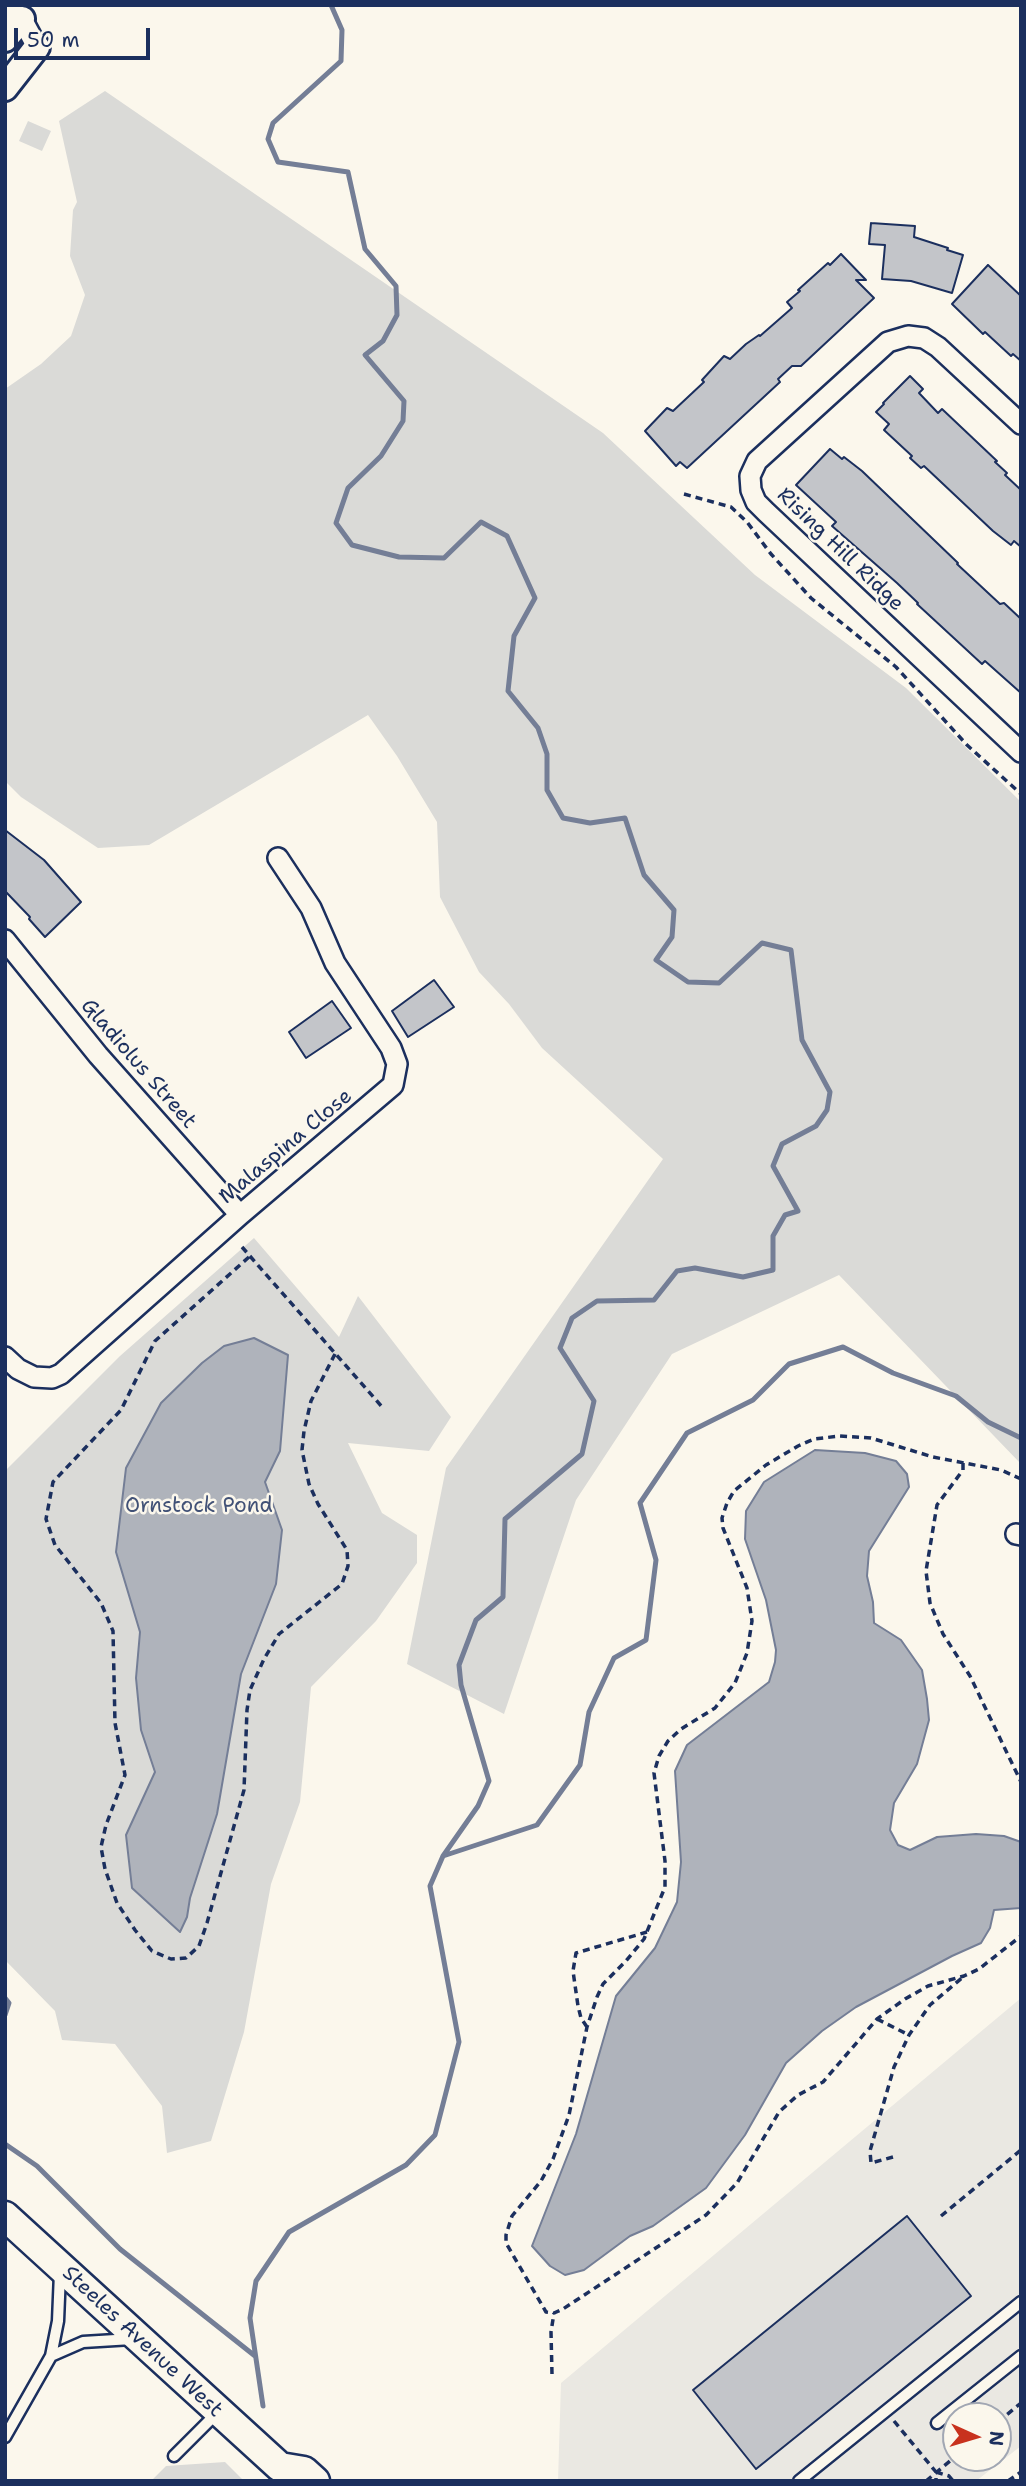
<!DOCTYPE html>
<html>
<head>
<meta charset="utf-8">
<style>
  body { margin:0 }
  #map { position:relative; width:1026px; height:2486px; overflow:hidden; background:#fbf7ec; font-family:"Shantell Sans",sans-serif }
  canvas { display:block }
  .frame { position:absolute; inset:0; border:7px solid #1b2f5e; pointer-events:none }
  .north { position:absolute; left:942px; top:2402px; width:70px; height:70px; box-sizing:border-box; background:#fbf7ec; border:2px solid #a1a7b3; border-radius:50%; rotate:94deg; font-size:19px; font-weight:700; line-height:28px; text-align:center; color:#1b2f5e }
  .north::after { content:''; display:block; margin:auto; width:24px; height:32px; background:#c8321e; clip-path:polygon(50% 0,100% 100%,50% 72%,0 100%) }
  .scale { position:absolute; left:14px; top:28px; width:136px; height:32px; box-sizing:border-box; border:4px solid #1b2f5e; border-top:0; padding-left:9px; font-size:21px; line-height:24px; white-space:nowrap; color:#1b2f5e; -webkit-text-stroke:5px #fbf7ec; paint-order:stroke }
</style>
</head>
<body>
<div id="map">
<canvas width="1026" height="2486"></canvas>
<div class="frame"></div>
<div class="north">N</div>
<div class="scale">50 m</div>
</div>
<script>
const context = document.querySelector('canvas').getContext('2d');
context.lineJoin = 'round';
function fillPath(path, color) {
  context.fillStyle = color;
  context.fill(path, 'evenodd');
}
function shape(rows) {
  const path = new Path2D();
  for (const r of rows) {
    path.moveTo(r[0], r[1]);
    for (let i = 2; i < r.length; i += 2) path.lineTo(r[i], r[i + 1]);
  }
  return path;
}
function strokePath(path, color, width, dash) {
  context.strokeStyle = color;
  context.lineWidth = width;
  context.lineCap = dash ? 'butt' : 'round';
  context.setLineDash(dash || []);
  context.stroke(path);
}
function write(font, color, halo, rows, align = 'center') {
  context.font = font + ' "Shantell Sans",sans-serif';
  context.lineWidth = 5;
  context.setLineDash([]);
  context.textBaseline = 'middle';
  context.strokeStyle = halo;
  context.fillStyle = color;
  for (const [text, x, y, turn = 0] of rows) {
    context.save();
    context.translate(x, y);
    context.rotate((+turn || 0) * Math.PI / 180);
    context.textAlign = isNaN(turn) ? turn : align;
    if (halo) context.strokeText(text, 0, 0);
    context.fillText(text, 0, 0);
    context.restore();
  }
}
fillPath(shape([
  [1021,1998,1021,2446,976,2481,558,2481,561,2383],
  [956,2416,998,2416,998,2458,956,2458]
]), '#eae8e2');
fillPath(shape([
  [105,91,603,433,755,575,906,688,1021,802,1021,1464,839,1275,672,1354,576,1500,504,1714,407,1664,446,1468,663,1159,542,1048,509,1004,479,972,440,897,437,822,397,756,368,715,149,845,98,848,21,797,5,781,5,389,41,364,71,336,85,295,70,256,73,210,77,202,59,121],
  [28,121,51,131,42,151,19,141],
  [254,1238,339,1337,358,1296,451,1417,429,1451,348,1443,382,1513,417,1535,417,1563,376,1621,311,1687,300,1802,271,1884,244,2032,211,2141,167,2153,162,2106,115,2044,62,2040,55,2011,5,1960,5,1471,120,1356],
  [225,2462,244,2481,151,2481,166,2466]
]), '#dadad7');
const water = shape([
  [254,1338,288,1355,280,1451,265,1482,282,1530,276,1584,241,1674,217,1814,190,1898,187,1917,180,1932,132,1888,126,1835,155,1772,141,1730,136,1678,140,1632,116,1552,126,1468,161,1403,202,1363,224,1346,254,1338],
  [815,1450,865,1453,896,1461,907,1474,909,1487,869,1551,867,1576,873,1602,874,1623,901,1640,922,1670,927,1699,929,1720,917,1764,894,1803,890,1830,898,1845,910,1850,937,1837,976,1834,1004,1836,1021,1842,1021,1908,994,1910,990,1928,981,1943,952,1956,856,2007,822,2031,786,2063,745,2135,706,2188,653,2226,630,2236,584,2270,565,2275,550,2266,532,2246,576,2134,616,1996,655,1948,677,1902,681,1862,675,1771,687,1745,769,1682,775,1662,776,1650,766,1600,745,1539,746,1511,764,1482,815,1450]
]);
fillPath(water, '#afb3bb');
strokePath(water, '#747e96', 2);
strokePath(shape([
  [443,1856,537,1825,580,1765,589,1712,614,1658,646,1640,656,1560,640,1503,687,1433,753,1400,789,1364,843,1347,893,1373,956,1396,988,1422,1021,1438],
  [5,1998,9,2003,5,2015],
  [5,2144,37,2166,120,2249,255,2356],
  [263,2406,250,2318,256,2281,289,2232,406,2165,435,2135,459,2042,430,1886,443,1856,478,1806,489,1781,461,1685,459,1665,476,1620,503,1597,505,1519,582,1454,594,1401,560,1348,572,1318,597,1301,654,1300,677,1271,695,1268,743,1277,773,1270,773,1236,785,1215,798,1211,773,1166,782,1144,816,1126,827,1110,830,1092,802,1040,791,950,762,943,719,983,688,982,656,960,672,937,674,910,644,875,625,818,590,823,563,818,547,790,547,754,538,728,508,691,514,636,535,598,507,536,481,522,444,558,399,557,352,545,336,523,348,488,381,456,403,421,404,401,365,355,383,341,397,315,396,286,365,249,348,172,278,162,268,139,273,123,341,61,342,30,331,5]
]), '#747e96', 5);
const building = shape([
  [871,223,915,226,914,237,948,248,947,250,963,255,952,293,911,281,882,279,885,245,869,244,871,223],
  [841,254,866,280,856,280,874,298,801,366,792,366,778,379,780,382,687,468,680,462,676,466,645,431,667,408,673,411,704,382,702,380,724,356,730,359,746,344,759,335,760,336,792,308,787,302,800,291,798,290,828,263,830,265,841,254],
  [988,265,1021,296,1021,361,1013,354,1011,356,985,332,983,334,952,304,988,265],
  [910,376,923,389,919,393,938,413,942,409,997,461,995,462,1007,473,1005,475,1021,490,1021,547,1014,541,1011,545,993,531,924,466,921,468,910,458,912,456,884,430,889,424,876,412,884,404,883,403,910,376],
  [830,449,842,459,844,457,862,471,958,563,957,564,1000,604,1004,603,1021,619,1021,693,985,661,982,664,917,604,918,603,897,583,832,526,836,522,796,485,830,449],
  [5,830,44,860,81,902,45,937,29,919,30,917,5,891,5,830],
  [434,980,454,1007,408,1037,392,1011,434,980],
  [332,1001,351,1028,306,1058,289,1032,332,1001],
  [907,2216,971,2296,756,2469,693,2390,907,2216]
]);
fillPath(building, '#c3c5c9');
strokePath(building, '#1b2f5e', 2);
const service = shape([
  [60,2273,58,2321,51,2356,83,2342,132,2339],
  [937,2423,1021,2356],
  [5,2437,51,2356],
  [174,2456,218,2412],
  [799,2481,1021,2302]
]);
const minor = shape([
  [5,5,22,19,37,47],
  [1021,424,938,347,924,338,908,336,888,342,757,461,750,476,751,490,756,502,766,512,1021,752],
  [5,940,98,1055,240,1215],
  [5,1357,18,1369,34,1377,52,1378,61,1374,240,1215,393,1085,397,1064,391,1048,335,963,311,908,278,858],
  [1016,1534,1021,1535]
]);
const tertiary = shape([
  [5,39,22,19],
  [5,88,37,47]
]);
const secondary = shape([
  [5,2216,280,2467,304,2471,315,2481]
]);
strokePath(service, '#1b2f5e', 15);
strokePath(minor, '#1b2f5e', 24);
strokePath(tertiary, '#1b2f5e', 30);
strokePath(secondary, '#1b2f5e', 33);
strokePath(shape([
  [684,494,731,507,747,522,771,554,811,598,896,667,967,745,1021,794],
  [242,1247,383,1408],
  [249,1257,155,1341,121,1410,53,1482,46,1519,55,1545,101,1603,113,1631,115,1723,125,1775,106,1825,101,1847,105,1869,117,1903,135,1930,152,1951,171,1959,186,1958,199,1946,207,1923,244,1790,247,1710,250,1690,264,1659,279,1634,342,1584,348,1566,347,1550,318,1504,309,1484,302,1450,304,1431,311,1401,336,1352],
  [963,1463,963,1470,937,1505,926,1571,930,1603,943,1634,970,1676,1021,1782],
  [1021,1479,1001,1470,933,1457,871,1438,840,1436,814,1439,798,1446,766,1465,734,1491,727,1503,722,1518,723,1528,747,1588,752,1621,747,1653,735,1683,715,1708,681,1729,668,1741,659,1756,654,1773,665,1861,665,1887,644,1939,626,1961,603,1984,597,1997,587,2027,569,2115,553,2159,541,2181,512,2216,506,2235,506,2243,546,2312,554,2313,563,2309,706,2215,737,2183,779,2112,798,2095,823,2082,877,2019,905,1999,928,1986,964,1976,979,1969,1021,1936],
  [877,2019,909,2035],
  [587,2027,581,2018,578,2006,573,1971,576,1953,647,1932],
  [893,2157,871,2163,870,2151,894,2067,909,2035,930,2005,963,1977],
  [941,2216,1021,2150],
  [552,2374,551,2332,554,2313],
  [894,2421,936,2472,936,2481],
  [998,2422,1021,2403],
  [936,2472,949,2476,953,2481],
  [926,2481,956,2456],
  [1008,2481,1021,2472]
]), '#1b2f5e', 3.5, [7, 5]);
strokePath(service, '#fbf7ec', 10);
strokePath(minor, '#fbf7ec', 19);
strokePath(tertiary, '#fbf7ec', 24);
strokePath(secondary, '#fbf7ec', 28);
write('21px', '#1b2f5e', '#fbf7ec', [
  ["Rising Hill Ridge",840,550,44],
  ["Gladiolus Street",138,1064,49],
  ["Malaspina Close",286,1147,-40],
  ["Steeles Avenue West",142,2342,43]
]);
write('21px', '#415176', '#fbf7ec', [
  ["Ornstock Pond",199,1507]
]);
</script>
</body>
</html>
